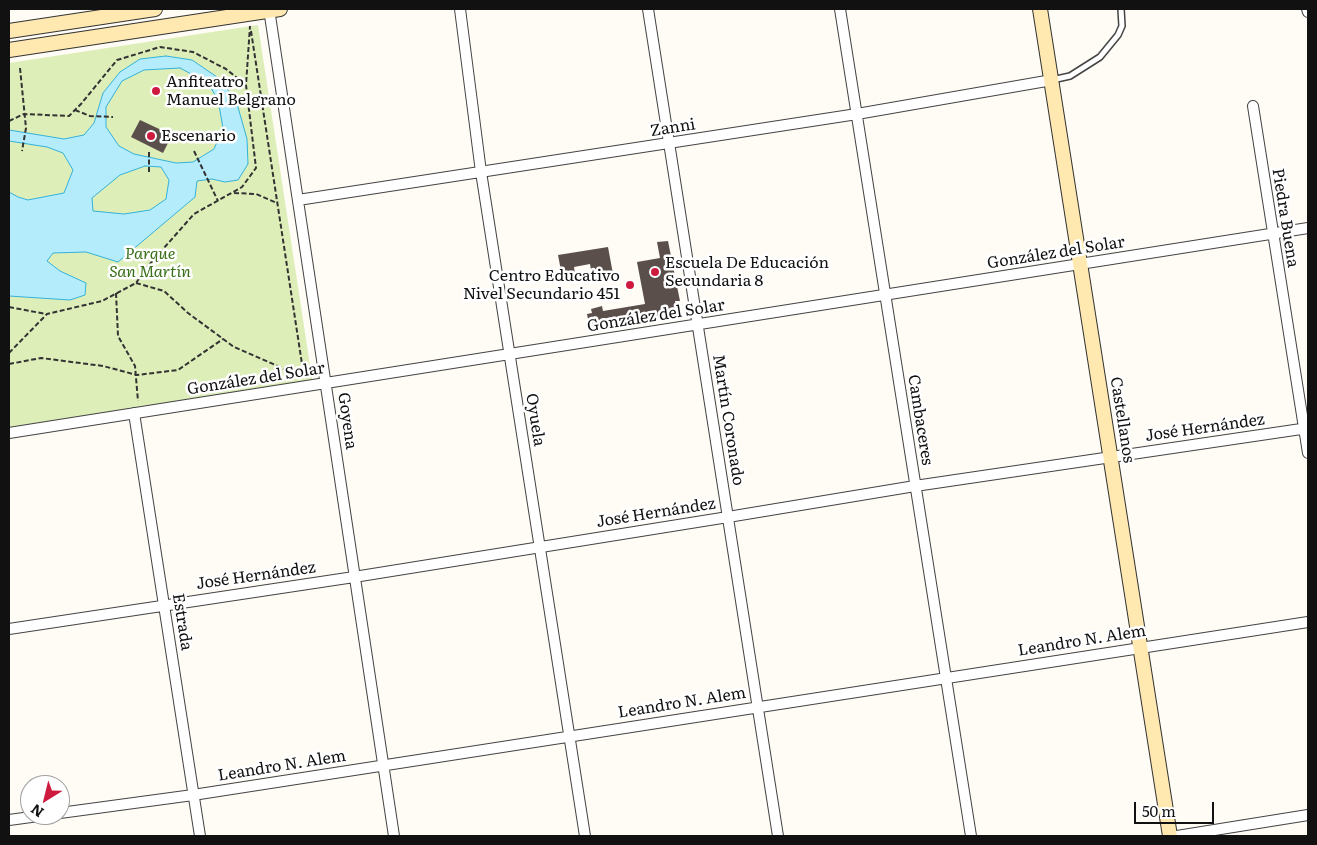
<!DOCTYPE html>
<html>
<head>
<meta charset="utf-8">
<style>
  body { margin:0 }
  #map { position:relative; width:1317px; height:845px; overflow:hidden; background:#fffbf5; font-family:Literata,serif }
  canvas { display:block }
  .frame { position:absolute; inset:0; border:10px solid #111; pointer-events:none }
  .north { position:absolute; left:20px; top:775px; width:50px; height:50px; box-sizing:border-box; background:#fff; border:1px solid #a0a0a0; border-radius:50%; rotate:216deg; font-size:14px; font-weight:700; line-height:20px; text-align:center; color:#111 }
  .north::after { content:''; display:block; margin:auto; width:18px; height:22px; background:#cf1a40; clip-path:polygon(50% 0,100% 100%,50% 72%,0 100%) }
  .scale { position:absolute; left:1134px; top:802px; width:80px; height:22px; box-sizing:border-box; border:2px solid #111; border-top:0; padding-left:6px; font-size:15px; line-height:18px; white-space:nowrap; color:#111; -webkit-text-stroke:4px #fff; paint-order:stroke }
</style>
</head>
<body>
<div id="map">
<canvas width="1317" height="845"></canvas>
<div class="frame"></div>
<div class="north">N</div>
<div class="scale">50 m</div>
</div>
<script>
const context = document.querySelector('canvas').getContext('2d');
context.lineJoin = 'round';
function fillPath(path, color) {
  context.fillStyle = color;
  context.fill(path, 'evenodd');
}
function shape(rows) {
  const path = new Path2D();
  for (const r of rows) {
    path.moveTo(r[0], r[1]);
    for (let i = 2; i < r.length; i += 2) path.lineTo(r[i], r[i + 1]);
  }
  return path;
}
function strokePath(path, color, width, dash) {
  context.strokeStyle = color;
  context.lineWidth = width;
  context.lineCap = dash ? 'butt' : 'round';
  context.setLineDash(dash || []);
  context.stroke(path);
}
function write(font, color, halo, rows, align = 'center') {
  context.font = font + ' Literata,serif';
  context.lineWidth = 5;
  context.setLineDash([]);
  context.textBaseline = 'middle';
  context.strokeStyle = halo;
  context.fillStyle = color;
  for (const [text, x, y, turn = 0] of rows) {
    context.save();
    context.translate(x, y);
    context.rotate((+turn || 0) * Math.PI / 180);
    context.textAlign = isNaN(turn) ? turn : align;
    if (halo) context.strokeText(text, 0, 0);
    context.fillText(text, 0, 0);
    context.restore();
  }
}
fillPath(shape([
  [258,25,313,385,9,430,9,63]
]), '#ddeeb9');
const water = shape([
  [166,56,192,60,217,77,236,100,247,139,248,164,238,180,225,182,212,179,197,181,195,197,118,262,86,252,53,253,47,261,60,271,86,283,85,295,70,300,9,296,9,192,18,197,28,200,64,193,73,170,63,153,47,147,9,141,9,130,64,139,84,135,94,123,103,93,120,72,140,59,166,56],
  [180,68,208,83,218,100,223,128,214,149,193,162,176,163,134,154,119,146,106,127,106,107,122,81,144,70,180,68],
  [145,166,161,167,169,180,166,199,150,210,124,214,93,211,92,198,120,175,145,166]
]);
fillPath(water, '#b4ecfc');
strokePath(water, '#34b2da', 1);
fillPath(shape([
  [140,120,172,135,163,153,131,137],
  [668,241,680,301,675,301,677,310,670,311,670,316,590,330,587,314,592,313,591,309,602,306,603,311,645,304,637,262,660,258,657,242],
  [608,247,613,274,603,276,604,279,593,281,590,264,574,267,575,274,562,276,558,255]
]), '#5b4f4c');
const lane = shape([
  [1052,80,1070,76,1100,57,1118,35,1122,26,1121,9]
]);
const street = shape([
  [269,9,394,836],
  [460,9,481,172,585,836],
  [648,9,778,836],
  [840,9,971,836],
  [1307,9,1308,12],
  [1253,106,1308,453],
  [298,200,857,114,1052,80],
  [134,413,200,836],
  [9,433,1308,228],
  [9,629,354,577,728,517,915,486,1308,428],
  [60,813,193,795,1308,622],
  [9,820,46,815],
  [1177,836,1308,815]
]);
const secondary = shape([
  [1040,9,1170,836],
  [9,31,155,9],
  [9,50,280,9]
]);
strokePath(lane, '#444', 8);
strokePath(street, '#444', 12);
strokePath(secondary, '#333', 16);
strokePath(shape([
  [251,31,304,377],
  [20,68,26,128,22,151],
  [75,110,90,116,113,117],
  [9,121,24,114,69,116,81,104,117,60,160,47,193,52,226,69,246,85],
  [194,151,218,201],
  [149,152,149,174],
  [234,193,256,194,277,203],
  [136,283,164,291,188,313,234,347,280,367,298,377],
  [116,293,118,336,135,366,138,401],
  [9,307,46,314],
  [9,353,47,314,102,301,136,283,148,266,194,214,242,187,256,168,246,85,250,26],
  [9,364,41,358,103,366,137,375,178,370,223,339]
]), '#333', 2, [5, 2.5]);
strokePath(lane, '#fff', 5);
strokePath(street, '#fff', 10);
strokePath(secondary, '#ffe9b0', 14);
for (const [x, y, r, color] of [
  [156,91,5,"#cf1a40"],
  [151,136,5,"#cf1a40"],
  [655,272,5,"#cf1a40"],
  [630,285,5,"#cf1a40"]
]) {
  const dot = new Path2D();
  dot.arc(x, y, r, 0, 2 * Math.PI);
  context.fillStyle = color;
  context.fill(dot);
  strokePath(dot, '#fff', 2);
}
write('16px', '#111', '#fff', [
  ["Anfiteatro",166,82],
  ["Manuel Belgrano",166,100],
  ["Escenario",161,136],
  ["Escuela De Educación",665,263],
  ["Secundaria 8",665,281],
  ["Centro Educativo",620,276,"right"],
  ["Nivel Secundario 451",620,294,"right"]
], 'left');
write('16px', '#111', '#fff', [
  ["Zanni",673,128,-9],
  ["Piedra Buena",1285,218,81],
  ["González del Solar",1056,253,-9],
  ["González del Solar",656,316,-9],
  ["González del Solar",256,379,-9],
  ["Oyuela",535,420,81],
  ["Martín Coronado",728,420,81],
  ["Cambaceres",920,420,81],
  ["Castellanos",1122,420,81],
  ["Goyena",347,421,82],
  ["José Hernández",1205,428,-8],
  ["José Hernández",656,513,-9],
  ["José Hernández",256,576,-8],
  ["Estrada",182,622,81],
  ["Leandro N. Alem",1082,641,-9],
  ["Leandro N. Alem",682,703,-9],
  ["Leandro N. Alem",282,766,-9]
]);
write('italic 16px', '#3a7019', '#fff', [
  ["Parque",150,254],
  ["San Martín",150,272]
]);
</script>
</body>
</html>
